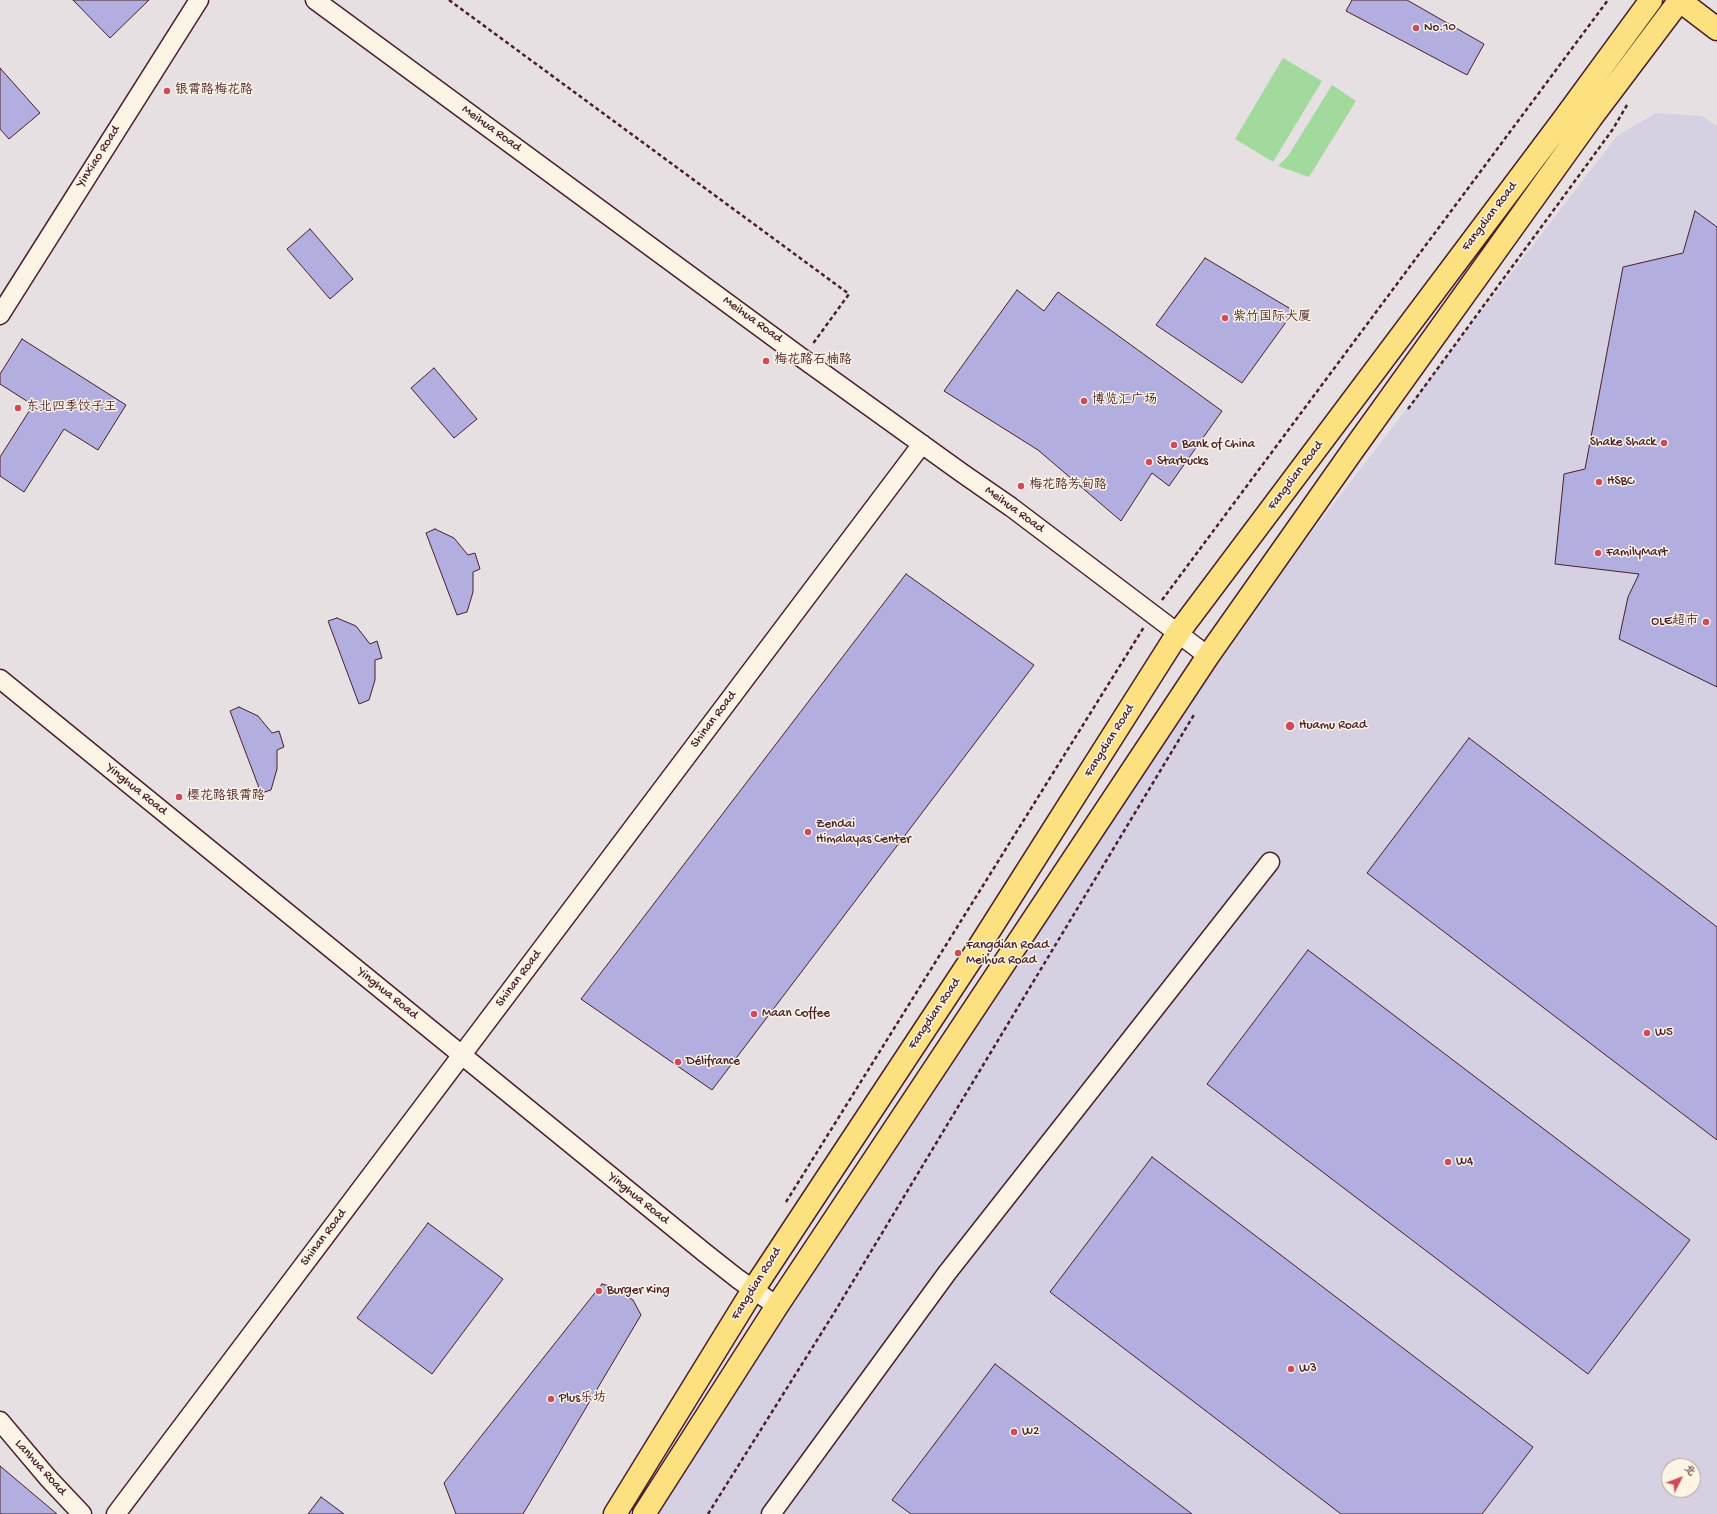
<!DOCTYPE html>
<html>
<head>
<meta charset="utf-8">
<style>
  body { margin:0 }
  #map { position:relative; width:1717px; height:1514px; overflow:hidden; background:#e6e0e3; font-family:"Gochi Hand","LXGW WenKai TC",sans-serif }
  canvas { display:block }
  .north { position:absolute; left:1661px; top:1458px; width:40px; height:40px; box-sizing:border-box; background:#fcf5e5; border:1px solid #b59f9b; border-radius:50%; rotate:48deg; font-size:11px; font-weight:700; line-height:16px; text-align:center; color:#4a1f2b }
  .north::after { content:''; display:block; margin:auto; width:14px; height:18px; background:#d1495b; clip-path:polygon(50% 0,100% 100%,50% 72%,0 100%) }
</style>
</head>
<body>
<div id="map">
<canvas width="1717" height="1514"></canvas>
<div class="north">北</div>
</div>
<script>
const context = document.querySelector('canvas').getContext('2d');
context.lineJoin = 'round';
function fillPath(path, color) {
  context.fillStyle = color;
  context.fill(path, 'evenodd');
}
function shape(rows) {
  const path = new Path2D();
  for (const r of rows) {
    path.moveTo(r[0], r[1]);
    for (let i = 2; i < r.length; i += 2) path.lineTo(r[i], r[i + 1]);
  }
  return path;
}
function strokePath(path, color, width, dash) {
  context.strokeStyle = color;
  context.lineWidth = width;
  context.lineCap = dash ? 'butt' : 'round';
  context.setLineDash(dash || []);
  context.stroke(path);
}
function write(font, color, halo, rows, align = 'center') {
  context.font = font + ' "Gochi Hand","LXGW WenKai TC",sans-serif';
  context.lineWidth = 3;
  context.setLineDash([]);
  context.textBaseline = 'middle';
  context.strokeStyle = halo;
  context.fillStyle = color;
  for (const [text, x, y, turn = 0] of rows) {
    context.save();
    context.translate(x, y);
    context.rotate((+turn || 0) * Math.PI / 180);
    context.textAlign = isNaN(turn) ? turn : align;
    if (halo) context.strokeText(text, 0, 0);
    context.fillText(text, 0, 0);
    context.restore();
  }
}
fillPath(shape([
  [1656,113,1702,116,1717,126,1717,1514,655,1514,946,1053,1301,546,1617,136],
  [1669,1466,1693,1466,1693,1490,1669,1490]
]), '#d6d1e2');
fillPath(shape([
  [1283,58,1322,81,1273,162,1235,139],
  [1332,85,1356,101,1309,177,1278,166,1288,156]
]), '#a2d99d');
const building = shape([
  [73,0,149,0,110,38,73,0],
  [1352,0,1407,0,1484,44,1467,75,1346,11,1352,0],
  [0,68,40,113,9,139,0,129,0,68],
  [1695,211,1717,227,1717,687,1619,639,1628,597,1639,574,1555,564,1564,474,1585,469,1623,267,1683,253,1695,211],
  [310,229,353,279,330,299,287,249,310,229],
  [1205,258,1294,311,1242,383,1156,325,1205,258],
  [1017,290,1044,311,1058,292,1222,411,1169,486,1152,473,1121,521,1038,450,944,391,1017,290],
  [22,339,126,405,98,450,64,429,24,492,0,476,0,457,33,405,0,384,0,374,22,339],
  [434,368,477,419,454,438,411,388,434,368],
  [435,529,454,538,468,555,475,553,480,569,473,572,473,592,467,612,457,615,426,533,435,529],
  [906,574,1034,665,712,1090,581,999,906,574],
  [337,618,356,626,370,644,377,641,382,658,375,660,375,680,369,700,359,704,328,621,337,618],
  [239,707,258,716,272,733,279,731,284,747,277,750,277,769,271,790,261,793,230,711,239,707],
  [1469,738,1717,927,1717,1140,1367,873,1469,738],
  [1308,950,1690,1240,1588,1374,1207,1084,1308,950],
  [1152,1157,1533,1447,1482,1514,1341,1514,1050,1292,1152,1157],
  [428,1223,503,1279,432,1374,357,1318,428,1223],
  [602,1284,613,1287,633,1300,641,1315,523,1514,456,1514,444,1483,602,1284],
  [995,1364,1192,1514,911,1514,892,1500,995,1364],
  [0,1466,57,1514,0,1514,0,1466],
  [321,1497,344,1514,308,1514,321,1497]
]);
fillPath(building, '#b2aedf');
strokePath(building, '#4a1f2b', 1);
const minor = shape([
  [315,0,802,358,962,473,1011,507,1208,656],
  [0,315,199,0],
  [0,679,705,1253,738,1279,777,1306],
  [0,1421,48,1478,82,1514],
  [116,1514,922,444],
  [771,1514,947,1273,1270,862]
]);
const major = shape([
  [1679,0,1717,29],
  [615,1514,753,1290,970,961,1178,633,1563,120,1651,0],
  [644,1514,777,1306,1208,656,1353,450,1591,118,1680,0]
]);
strokePath(minor, '#4a1f2b', 21);
strokePath(major, '#4a1f2b', 25);
strokePath(shape([
  [449,0,849,294,812,345],
  [1408,409,1613,129,1627,105],
  [1162,600,1608,0],
  [786,1202,1144,627],
  [708,1514,834,1313,1195,713]
]), '#4a1f2b', 2.5, [4, 3]);
strokePath(minor, '#fcf5e5', 18);
strokePath(major, '#fde080', 22);
for (const [x, y, r, color] of [
  [1416,28,4,"#d1495b"],
  [167,91,4,"#d1495b"],
  [1225,318,4,"#d1495b"],
  [766,361,4,"#d1495b"],
  [1084,401,4,"#d1495b"],
  [18,408,4,"#d1495b"],
  [1664,443,4,"#d1495b"],
  [1174,445,4,"#d1495b"],
  [1149,462,4,"#d1495b"],
  [1599,482,4,"#d1495b"],
  [1021,486,4,"#d1495b"],
  [1598,553,4,"#d1495b"],
  [1706,622,4,"#d1495b"],
  [1290,726,5,"#d1495b"],
  [179,797,4,"#d1495b"],
  [808,832,4,"#d1495b"],
  [958,953,4,"#d1495b"],
  [754,1014,4,"#d1495b"],
  [1647,1033,4,"#d1495b"],
  [678,1062,4,"#d1495b"],
  [1448,1162,4,"#d1495b"],
  [599,1291,4,"#d1495b"],
  [1291,1369,4,"#d1495b"],
  [551,1399,4,"#d1495b"],
  [1014,1432,4,"#d1495b"]
]) {
  const dot = new Path2D();
  dot.arc(x, y, r, 0, 2 * Math.PI);
  context.fillStyle = color;
  context.fill(dot);
  strokePath(dot, '#fcf5e5', 1.5);
}
write('13px', '#4a1f2b', '#fcf5e5', [
  ["No.10",1424,28],
  ["银霄路梅花路",175,91],
  ["紫竹国际大厦",1233,318],
  ["梅花路石楠路",774,361],
  ["博览汇广场",1092,401],
  ["东北四季饺子王",26,408],
  ["Shake Shack",1656,443,"right"],
  ["Bank of China",1182,445],
  ["Starbucks",1157,462],
  ["HSBC",1607,482],
  ["梅花路芳甸路",1029,486],
  ["FamilyMart",1606,553],
  ["OLE超市",1698,622,"right"],
  ["Huamu Road",1299,726],
  ["樱花路银霄路",187,797],
  ["Zendai",816,825],
  ["Himalayas Center",816,840],
  ["Fangdian Road",966,946],
  ["Meihua Road",966,961],
  ["Maan Coffee",762,1014],
  ["W5",1655,1033],
  ["Délifrance",686,1062],
  ["W4",1456,1162],
  ["Burger King",607,1291],
  ["W3",1299,1369],
  ["Plus乐坊",559,1399],
  ["W2",1022,1432]
], 'left');
write('13px', '#4a1f2b', '#fcf5e5', [
  ["Meihua Road",491,129,36],
  ["Yinxiao Road",99,157,-58],
  ["Fangdian Road",1490,217,-53],
  ["Meihua Road",752,320,36],
  ["Fangdian Road",1296,476,-53],
  ["Meihua Road",1014,510,36],
  ["Shinan Road",714,720,-53],
  ["Fangdian Road",1110,741,-58],
  ["Yinghua Road",136,790,39],
  ["Shinan Road",519,979,-53],
  ["Yinghua Road",387,994,39],
  ["Fangdian Road",935,1014,-56],
  ["Yinghua Road",638,1199,39],
  ["Shinan Road",324,1238,-53],
  ["Fangdian Road",757,1284,-58],
  ["Lanhua Road",40,1468,48]
]);
</script>
</body>
</html>
